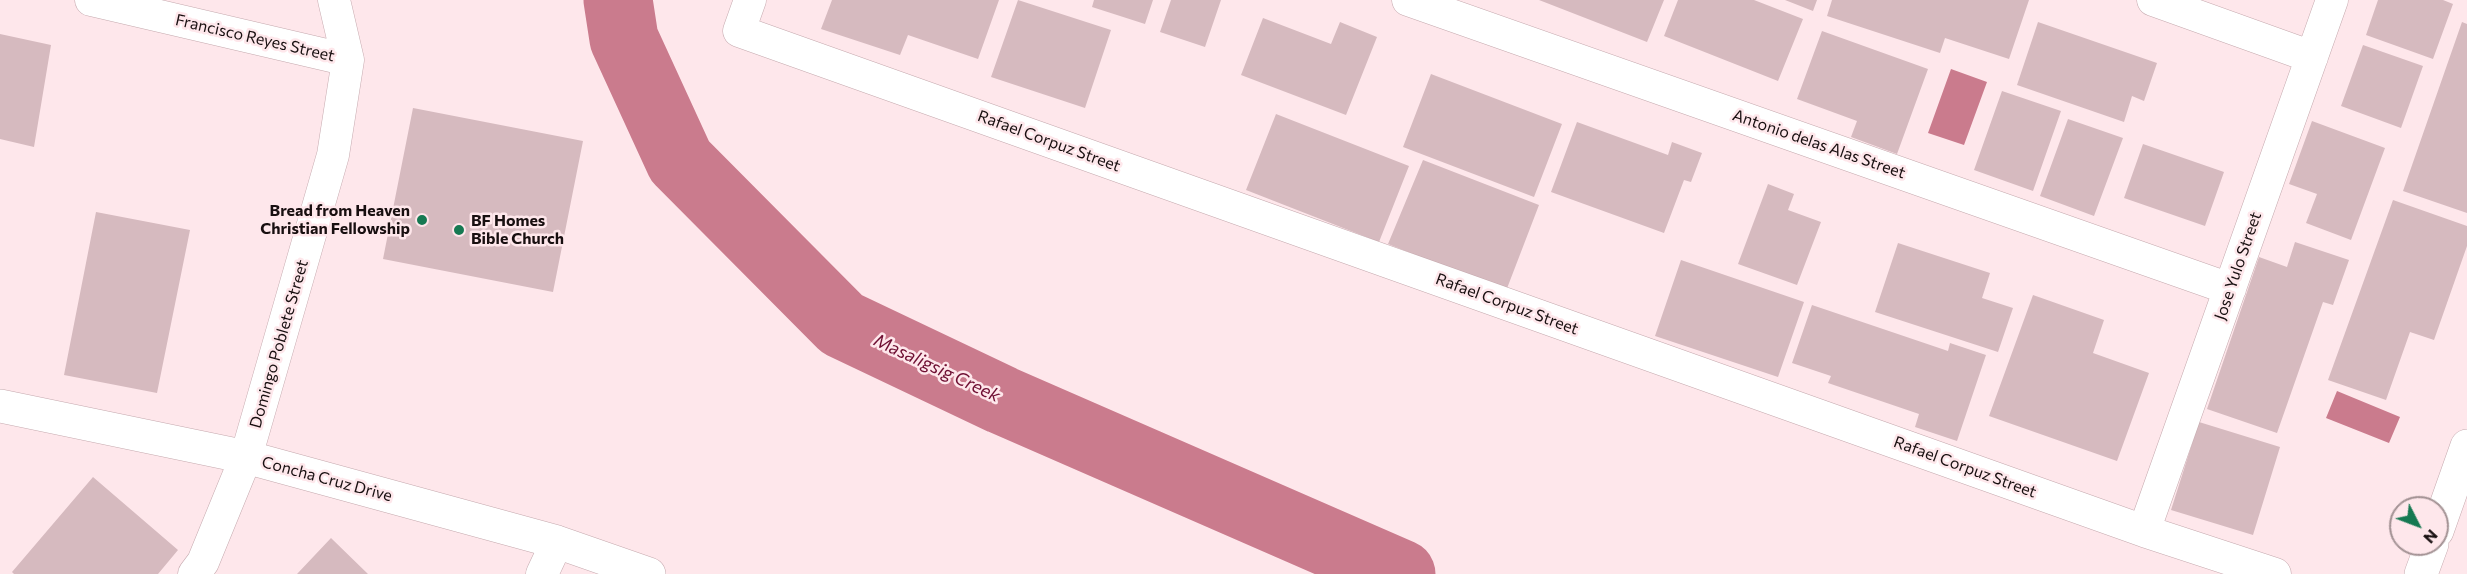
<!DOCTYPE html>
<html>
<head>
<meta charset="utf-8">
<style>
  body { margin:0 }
  #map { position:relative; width:2467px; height:574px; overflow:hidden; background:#fee7eb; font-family:Commissioner,sans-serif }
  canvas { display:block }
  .north { position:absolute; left:2389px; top:496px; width:60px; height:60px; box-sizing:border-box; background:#fee7eb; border:2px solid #a29193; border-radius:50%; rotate:132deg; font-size:16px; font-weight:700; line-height:24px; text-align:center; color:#180f10 }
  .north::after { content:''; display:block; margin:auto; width:21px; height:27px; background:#167952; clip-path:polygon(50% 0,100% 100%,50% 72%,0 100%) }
</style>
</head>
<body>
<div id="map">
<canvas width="2467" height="574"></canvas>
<div class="north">N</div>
</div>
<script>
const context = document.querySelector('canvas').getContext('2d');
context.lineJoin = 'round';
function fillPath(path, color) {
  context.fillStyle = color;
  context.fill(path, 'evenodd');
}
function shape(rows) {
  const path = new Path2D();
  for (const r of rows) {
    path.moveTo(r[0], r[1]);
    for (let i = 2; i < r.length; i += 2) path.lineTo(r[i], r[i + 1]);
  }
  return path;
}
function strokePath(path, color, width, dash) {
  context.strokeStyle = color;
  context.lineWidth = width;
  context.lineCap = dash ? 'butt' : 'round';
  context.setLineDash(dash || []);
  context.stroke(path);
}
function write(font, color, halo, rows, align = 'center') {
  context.font = font + ' Commissioner,sans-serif';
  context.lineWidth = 5;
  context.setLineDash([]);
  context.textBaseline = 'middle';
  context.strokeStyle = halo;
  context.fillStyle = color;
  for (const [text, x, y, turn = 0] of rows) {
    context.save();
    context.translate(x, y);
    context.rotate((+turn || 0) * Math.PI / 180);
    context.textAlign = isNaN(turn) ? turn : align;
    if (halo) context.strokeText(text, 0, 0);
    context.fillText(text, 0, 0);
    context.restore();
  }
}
fillPath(shape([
  [1951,69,1987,82,1964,145,1928,133],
  [2337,391,2400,417,2389,443,2326,418]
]), '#ca7b8d');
strokePath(shape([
  [618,0,624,39,680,161,842,324,1002,400,1401,574]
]), '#ca7b8d', 69);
fillPath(shape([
  [832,0,999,0,978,59,908,35,900,55,821,29],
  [1018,0,1111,30,1085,108,991,77],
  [1094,0,1153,0,1145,24,1092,7],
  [1171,0,1221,0,1205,47,1160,32],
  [1539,0,1664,0,1647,42],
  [1678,0,1754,0,1803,19,1778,81,1664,36],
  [1785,0,1817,0,1813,11],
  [1832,0,2029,0,2009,59,1945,38,1940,53,1827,16],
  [2378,0,2443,0,2453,4,2433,59,2366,35],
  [1263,18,1331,44,1340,22,1377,37,1346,115,1241,75],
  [2038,22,2157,63,2144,101,2132,96,2124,122,2017,85],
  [2462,22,2467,24,2467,213,2403,191],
  [1822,31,1928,69,1897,154,1851,137,1857,121,1797,99],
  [0,34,51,45,34,147,0,139],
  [2363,45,2423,66,2401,128,2341,106],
  [1431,74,1562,124,1534,197,1403,147],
  [2002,91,2061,111,2033,191,1974,170],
  [413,108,583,141,553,292,383,259],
  [1276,114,1409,166,1379,242,1246,190],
  [2068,119,2123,138,2094,216,2040,196],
  [2312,121,2385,148,2351,240,2306,223,2317,194,2289,184],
  [1577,122,1668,155,1672,142,1702,153,1691,182,1684,180,1664,233,1551,192],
  [2143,144,2224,172,2205,226,2124,198],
  [1423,160,1539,205,1506,291,1388,244],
  [1768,184,1794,194,1788,210,1821,222,1797,285,1738,264],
  [2393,200,2467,226,2467,246,2434,340,2410,332,2386,400,2328,380],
  [96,212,190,230,157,393,64,375],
  [2295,242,2349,260,2333,305,2323,302,2277,433,2207,409,2259,257,2287,267],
  [1898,243,1990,273,1982,298,2013,308,1998,352,1875,312],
  [1681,260,1804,302,1778,377,1655,336],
  [2033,295,2104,320,2093,353,2149,373,2117,461,1989,416],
  [1812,305,1948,351,1950,343,1986,355,1957,441,1915,427,1919,414,1828,383,1831,376,1792,363],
  [2199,422,2280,447,2253,535,2171,510],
  [93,477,178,550,158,574,14,574,12,572],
  [331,538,368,574,297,574]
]), '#d6babf');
const minor = shape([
  [91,0,348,60],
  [750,0,739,31,2144,531,2275,574],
  [1408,0,2230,289],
  [2153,0,2312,57],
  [2144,531,2332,0],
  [194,574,203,562,246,457,333,155,348,60,334,0],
  [542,574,557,542]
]);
const tertiary = shape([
  [0,406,246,457,557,542,649,574],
  [2437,531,2467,446],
  [2421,574,2432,544]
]);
strokePath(minor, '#c5a9ae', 33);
strokePath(tertiary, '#c5a9ae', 34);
strokePath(minor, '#fff', 32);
strokePath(tertiary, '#fff', 33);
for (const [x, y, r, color] of [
  [422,220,6,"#167952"],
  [459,230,6,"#167952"]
]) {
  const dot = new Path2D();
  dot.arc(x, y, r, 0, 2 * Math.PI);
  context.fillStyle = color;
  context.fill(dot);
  strokePath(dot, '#fee7eb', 2);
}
write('16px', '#180f10', '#fee7eb', [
  ["Francisco Reyes Street",255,38,13],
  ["Rafael Corpuz Street",1049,141,20],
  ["Antonio delas Alas Street",1819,144,19],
  ["Jose Yulo Street",2238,266,-71],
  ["Rafael Corpuz Street",1507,304,20],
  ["Domingo Poblete Street",279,344,-74],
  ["Rafael Corpuz Street",1965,467,20],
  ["Concha Cruz Drive",327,479,15]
]);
write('bold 16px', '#180f10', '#fee7eb', [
  ["Bread from Heaven",410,211],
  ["Christian Fellowship",410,229],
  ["BF Homes",471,221,"left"],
  ["Bible Church",471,239,"left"]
], 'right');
write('italic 18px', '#6e0e32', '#fee7eb', [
  ["Masaligsig Creek",937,368,25]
]);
</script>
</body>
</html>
